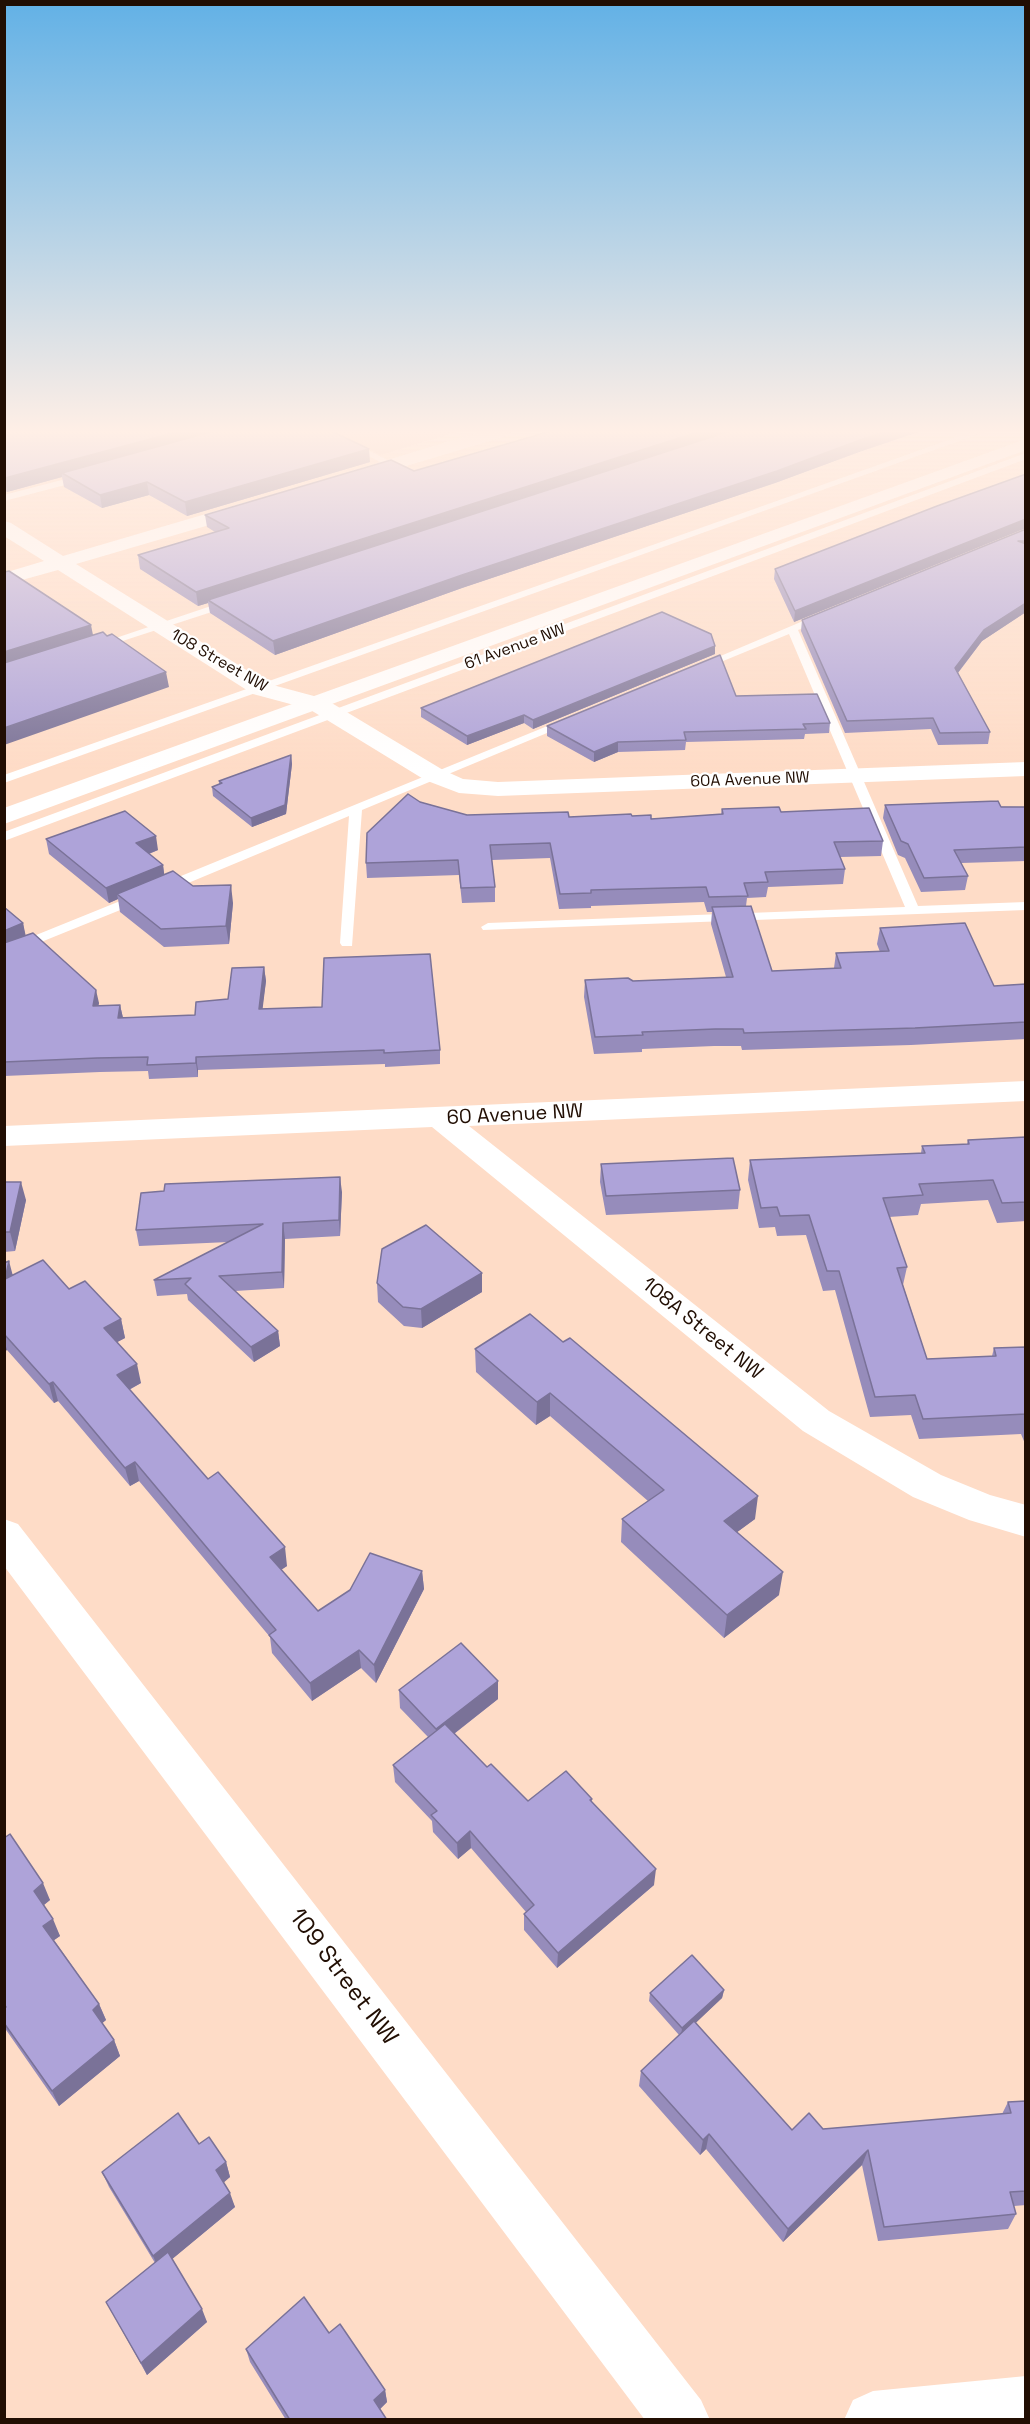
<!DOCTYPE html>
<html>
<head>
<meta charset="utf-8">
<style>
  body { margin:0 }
  #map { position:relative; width:1030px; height:2424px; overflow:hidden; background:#fedcc7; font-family:"Space Grotesk",sans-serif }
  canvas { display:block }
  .frame { position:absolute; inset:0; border:6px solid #210e03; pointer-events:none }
</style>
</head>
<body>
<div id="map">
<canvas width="1030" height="2424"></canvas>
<div class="frame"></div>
</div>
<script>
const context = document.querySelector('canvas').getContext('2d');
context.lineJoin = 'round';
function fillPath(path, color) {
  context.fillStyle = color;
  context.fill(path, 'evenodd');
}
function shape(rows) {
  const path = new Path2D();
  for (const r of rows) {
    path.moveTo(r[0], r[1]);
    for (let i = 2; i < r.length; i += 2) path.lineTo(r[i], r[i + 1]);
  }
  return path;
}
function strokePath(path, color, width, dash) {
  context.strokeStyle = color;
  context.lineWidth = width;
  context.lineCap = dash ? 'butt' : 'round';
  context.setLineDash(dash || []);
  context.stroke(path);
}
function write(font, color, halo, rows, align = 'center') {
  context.font = font + ' "Space Grotesk",sans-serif';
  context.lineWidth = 4.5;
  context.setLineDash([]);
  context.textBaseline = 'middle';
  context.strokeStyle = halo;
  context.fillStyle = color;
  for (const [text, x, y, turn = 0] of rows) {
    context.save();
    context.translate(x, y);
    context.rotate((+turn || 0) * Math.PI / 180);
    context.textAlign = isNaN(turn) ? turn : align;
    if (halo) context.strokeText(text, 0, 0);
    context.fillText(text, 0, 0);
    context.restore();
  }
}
fillPath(shape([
  [331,431,460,431,381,455]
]), '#f2cdb6');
fillPath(shape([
  [319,431,331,431,397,465,390,467,319,431],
  [974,431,987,431,4,783,4,775,974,431],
  [1026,453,1026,459,4,841,4,832,1026,453],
  [85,474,88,475,88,479,4,501,4,495,85,474],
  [229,600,234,603,233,605,101,648,93,648,92,646,229,600],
  [822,613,826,614,826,618,798,630,918,906,1026,902,1026,910,483,930,481,927,488,923,905,907,789,634,706,668,698,668,697,666,822,613],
  [567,718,571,719,571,723,362,810,352,946,342,946,340,943,349,816,169,891,164,892,157,888,159,885,567,718],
  [140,893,147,897,145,900,4,957,4,948,140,893]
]), '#fff');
fillPath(shape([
  [483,431,511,431,509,435,360,480,354,481,348,480,345,476,348,472,483,431],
  [250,501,257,503,259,507,257,511,76,564,269,684,325,699,443,770,463,779,498,782,1026,762,1026,776,498,796,459,793,425,780,309,709,253,694,58,570,4,585,4,573,44,561,4,536,4,521,11,523,63,556,250,501],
  [1026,1081,1026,1101,469,1126,829,1411,941,1475,990,1495,1026,1505,1026,1537,969,1520,913,1497,803,1431,432,1127,4,1146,4,1126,1026,1081],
  [1026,2376,1026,2420,844,2420,853,2400,873,2391,1026,2376]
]), '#fff');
fillPath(shape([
  [1026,439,1026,450,4,824,4,808,1026,439],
  [4,1519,18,1524,701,2400,710,2420,645,2420,4,1566,4,1519]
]), '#fff');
fillPath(shape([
  [4,431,370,462,187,516,149,495,102,508,64,487,62,477,7,492,4,490],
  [551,431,921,431,859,452,775,483,462,588,275,655,210,613,208,603,198,606,140,569,138,555,215,532,207,527,205,515,414,471],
  [1026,474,1026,528,794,622,774,579,775,569],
  [1026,529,1026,612,982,641,958,673,990,732,988,744,938,745,931,729,845,733,801,631,802,620],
  [715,654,533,729,524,723,467,745,421,717,421,708],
  [736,696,830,723,829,733,805,734,804,739,686,742,685,750,618,752,594,762,547,736,547,726],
  [291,755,292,764,286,814,252,827,213,796,212,787,219,784,219,781],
  [420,802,467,815,569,817,632,816,651,819,721,814,722,809,781,812,883,841,881,856,840,857,845,869,843,884,768,887,766,897,747,898,746,906,772,971,834,968,836,953,880,952,877,944,880,928,994,986,1026,984,1026,1039,911,1045,742,1050,741,1046,714,1046,642,1049,642,1052,594,1054,584,997,585,980,633,981,726,977,711,924,712,912,707,912,704,902,591,906,591,908,559,909,550,858,492,860,495,887,495,902,462,903,459,875,367,878,366,863],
  [885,805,1026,807,1026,861,961,863,968,876,965,890,921,892,905,858,898,855,883,818],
  [46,839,158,850,149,854,163,865,164,875,233,903,229,944,164,947,120,912,118,899,109,903,49,854],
  [4,907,23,923,25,936,99,1003,98,1005,120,1005,123,1018,195,1015,228,999,264,967,266,981,262,1009,440,1050,440,1064,385,1067,385,1064,198,1070,198,1077,149,1079,148,1071,100,1072,4,1076],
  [1026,1137,1026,1221,997,1223,988,1200,921,1204,918,1215,889,1217,907,1267,903,1285,927,1359,992,1356,994,1348,1026,1347,1026,1446,1021,1434,919,1439,911,1415,870,1417,835,1290,823,1291,806,1235,777,1236,775,1227,759,1228,748,1180,750,1160,921,1153,922,1146,967,1144,968,1140],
  [601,1164,740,1190,738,1209,606,1215,600,1182],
  [4,1182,26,1200,15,1251,4,1252],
  [342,1192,340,1236,285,1239,284,1288,235,1291,278,1331,280,1346,254,1362,188,1300,187,1294,157,1296,154,1280,229,1242,139,1246,136,1230],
  [4,1263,13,1275,69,1289,121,1319,125,1338,117,1342,141,1383,129,1390,208,1479,287,1566,281,1570,318,1611,422,1571,424,1589,376,1683,361,1668,312,1701,272,1653,270,1637,139,1481,130,1486,58,1401,54,1403,7,1350,5,1351,4,1350],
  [377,1283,482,1292,422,1328,404,1326,378,1302],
  [530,1314,755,1519,737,1532,779,1595,724,1638,621,1542,622,1519,648,1501,550,1416,536,1425,476,1372,475,1349],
  [399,1690,498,1699,454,1734,487,1767,528,1801,592,1799,592,1802,654,1885,557,1968,524,1930,524,1914,526,1912,471,1848,458,1859,433,1832,432,1821,395,1782,393,1765,428,1737,400,1708],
  [4,1838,50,1900,44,1905,60,1936,54,1940,99,2004,106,2020,102,2023,114,2040,120,2056,59,2106,4,2027],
  [724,1990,722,1998,695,2023,792,2130,823,2129,1002,2114,1008,2102,1026,2101,1026,2205,1014,2206,1016,2214,1008,2229,878,2241,862,2165,783,2242,706,2149,700,2155,639,2086,641,2071,679,2035,649,2001,650,1993],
  [199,2144,226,2162,230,2177,223,2182,235,2207,172,2259,207,2322,147,2375,106,2302,155,2263,109,2187,102,2172],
  [329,2333,385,2390,387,2402,380,2409,387,2420,286,2420,250,2362,246,2349]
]), '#968cbb');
fillPath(shape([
  [180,431,230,431,62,473,62,477,7,492,5,478],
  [701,431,737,431,208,600,208,603,198,606,196,592],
  [886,431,921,431,859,452,775,483,462,588,275,655,273,641,462,575],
  [369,449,370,462,187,516,185,502],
  [147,482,149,495,102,508,100,495],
  [1026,519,1026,528,794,622,795,611],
  [1026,603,1026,612,982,641,953,679,955,668,984,630],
  [91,625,94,640,4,668,4,652],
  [715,646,715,654,533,729,533,720],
  [166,672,169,687,4,745,4,728],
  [524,715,524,723,467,745,467,736],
  [618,742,618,752,594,762,594,752],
  [291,755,292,764,286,814,252,827,251,818],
  [156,836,158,850,138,858,136,843],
  [163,865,165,880,117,894,118,899,109,903,106,888],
  [231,885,233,903,229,944,226,926],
  [23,923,26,937,4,946,4,931],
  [264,967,266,981,261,1022,259,1009],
  [96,990,99,1003,96,1019,93,1006],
  [120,1005,123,1018,118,1018],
  [196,1057,198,1070,198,1077,196,1063],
  [340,1177,342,1192,340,1236,339,1220],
  [21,1182,26,1200,15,1251,10,1232],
  [283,1223,285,1239,284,1288,282,1272],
  [9,1261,14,1280,5,1279],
  [482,1273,482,1292,422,1328,421,1309],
  [121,1319,125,1338,108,1347,104,1328],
  [278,1331,280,1346,254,1362,251,1347],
  [4,1340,7,1350,5,1351,4,1348],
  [137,1364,141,1383,121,1394,117,1375],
  [53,1382,58,1401,54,1403,49,1384],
  [550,1393,550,1416,536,1425,537,1402],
  [135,1462,139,1481,130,1486,125,1468],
  [758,1496,755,1519,721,1544,724,1521],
  [285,1547,287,1566,273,1575,270,1557],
  [422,1571,424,1589,376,1683,374,1665],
  [783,1572,779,1595,724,1638,727,1615],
  [359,1650,361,1668,312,1701,310,1683],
  [498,1681,498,1699,437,1747,436,1729],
  [470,1831,471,1848,458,1859,457,1843],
  [656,1869,654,1885,557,1968,558,1953],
  [43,1883,50,1900,40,1908,34,1891],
  [53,1919,60,1936,50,1943,43,1926],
  [724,1990,722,1998,681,2037,682,2028],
  [99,2004,106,2020,99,2026,93,2010],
  [114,2040,120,2056,59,2106,52,2091],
  [709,2134,706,2149,700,2155,703,2140],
  [868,2150,862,2165,783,2242,788,2229],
  [226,2162,230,2177,221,2185,216,2170],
  [230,2193,235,2207,159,2270,153,2256],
  [202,2309,207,2322,147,2375,141,2363],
  [385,2390,387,2402,377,2412,374,2400]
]), '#7a7298');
const building = shape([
  [4,431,180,431,5,478,4,431],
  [214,431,331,431,369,449,185,502,147,482,100,495,62,473,214,431],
  [551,431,701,431,196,592,138,555,229,528,205,515,391,460,414,471,551,431],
  [730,431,886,431,860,440,777,471,462,575,273,641,208,600,730,431],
  [1026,474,1026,519,795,611,775,569,937,506,1026,474],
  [1026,529,1026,541,1018,541,1026,544,1026,603,984,630,955,668,990,732,940,733,933,718,847,721,802,620,1026,529],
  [9,571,91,625,4,652,4,572,9,571],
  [662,612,711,634,715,646,533,720,524,715,467,736,421,708,662,612],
  [103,632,107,636,112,634,166,672,4,728,4,663,103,632],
  [720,655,736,696,817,694,830,723,803,724,806,729,684,732,686,740,618,742,594,752,547,726,720,655],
  [291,755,285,805,251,818,212,787,222,783,219,781,291,755],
  [408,794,420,802,467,815,568,812,569,817,631,814,632,816,651,815,651,819,723,814,722,809,779,807,781,812,869,808,883,841,834,842,845,869,765,872,768,882,744,883,748,896,709,897,706,887,591,890,591,893,560,894,550,843,490,845,495,887,461,888,458,860,366,863,367,833,408,794],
  [998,801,1001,807,1026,807,1026,847,954,850,968,876,924,878,908,844,901,841,885,805,998,801],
  [125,811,156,836,136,843,163,865,106,888,46,839,125,811],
  [173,871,193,886,231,885,226,926,161,929,117,894,173,871],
  [751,906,772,971,841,968,836,953,889,951,880,928,965,923,994,986,1026,984,1026,1022,915,1028,744,1033,743,1029,715,1029,642,1032,643,1035,595,1037,585,980,628,978,633,981,733,977,712,907,751,906],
  [4,907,23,923,4,931,4,907],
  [33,933,96,990,93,1006,120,1005,118,1018,195,1015,196,1002,228,999,232,968,264,967,259,1009,322,1007,324,958,430,954,440,1050,384,1053,384,1050,196,1057,196,1063,147,1065,148,1057,97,1058,4,1062,4,943,33,933],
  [1026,1137,1026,1202,1002,1203,993,1180,919,1184,923,1195,883,1198,907,1267,897,1268,927,1359,996,1356,994,1348,1026,1347,1026,1414,923,1419,915,1395,875,1397,839,1271,827,1271,809,1215,780,1216,777,1207,761,1208,750,1160,925,1153,922,1146,969,1144,968,1140,1026,1137],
  [733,1158,740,1190,606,1196,601,1164,733,1158],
  [340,1177,339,1220,283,1223,282,1272,219,1276,278,1331,251,1347,185,1284,191,1278,154,1280,263,1224,136,1230,141,1193,164,1191,165,1184,340,1177],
  [4,1182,21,1182,10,1232,4,1232,4,1182],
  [426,1225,482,1273,421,1309,403,1307,377,1283,382,1249,426,1225],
  [43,1260,69,1289,85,1281,121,1319,104,1328,137,1364,117,1375,208,1479,218,1472,285,1547,270,1557,318,1611,350,1590,370,1553,422,1571,374,1665,359,1650,310,1683,269,1635,276,1630,135,1462,125,1468,53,1382,49,1384,4,1334,4,1263,9,1261,5,1279,43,1260],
  [530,1314,563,1342,570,1338,758,1496,724,1521,783,1572,727,1615,622,1519,664,1490,550,1393,537,1402,475,1349,530,1314],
  [461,1643,498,1681,436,1729,399,1690,461,1643],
  [445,1724,487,1767,491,1764,528,1801,566,1771,592,1799,590,1800,656,1869,558,1953,524,1914,534,1905,470,1831,457,1843,431,1815,437,1811,393,1765,445,1724],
  [10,1834,43,1883,34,1891,53,1919,43,1926,99,2004,93,2010,114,2040,52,2091,4,2023,4,2009,6,2007,4,2004,4,1838,10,1834],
  [692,1955,724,1990,682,2028,650,1993,692,1955],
  [694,2021,792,2130,809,2113,823,2129,1011,2113,1008,2102,1026,2101,1026,2191,1010,2192,1016,2214,884,2227,868,2150,788,2229,709,2134,703,2140,641,2071,694,2021],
  [178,2113,199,2144,209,2137,226,2162,216,2170,230,2193,153,2256,102,2172,178,2113],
  [168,2252,202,2309,141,2363,106,2302,168,2252],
  [304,2297,329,2333,340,2324,385,2390,374,2400,387,2420,290,2420,246,2349,304,2297]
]);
fillPath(building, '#aea3d9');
strokePath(building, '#7a7298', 1.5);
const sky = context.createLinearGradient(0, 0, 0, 771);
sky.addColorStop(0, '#62b1e6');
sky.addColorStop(0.56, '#ffefe6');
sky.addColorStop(1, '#ffefe600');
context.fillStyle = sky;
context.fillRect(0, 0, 1030, 771);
write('16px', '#210e03', '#fff', [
  ["61 Avenue NW",515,647,-20],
  ["108 Street NW",219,661,30],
  ["60A Avenue NW",750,780,-2]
]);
write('20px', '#210e03', '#fff', [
  ["60 Avenue NW",515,1115,-3],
  ["108A Street NW",702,1329,39]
]);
write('24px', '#210e03', '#fff', [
  ["109 Street NW",343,1977,53]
]);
</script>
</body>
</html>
